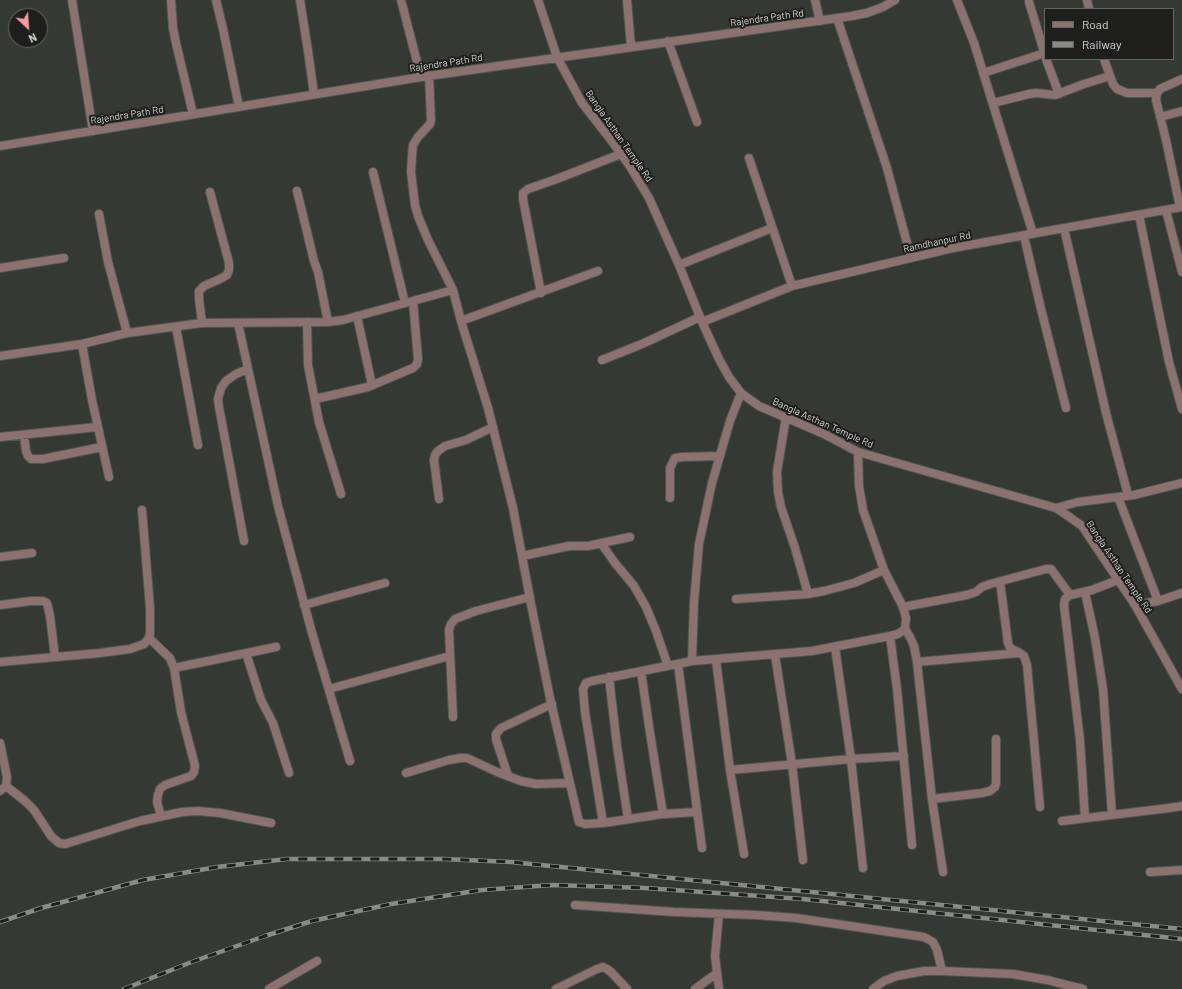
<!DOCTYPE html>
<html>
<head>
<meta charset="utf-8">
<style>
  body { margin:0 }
  #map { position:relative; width:1182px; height:989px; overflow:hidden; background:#353934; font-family:Barlow,sans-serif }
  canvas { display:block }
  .legend { position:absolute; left:1044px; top:8px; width:130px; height:52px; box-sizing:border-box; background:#1e1f1d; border:1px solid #666765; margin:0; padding:5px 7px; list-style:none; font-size:12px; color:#d2d4d2 }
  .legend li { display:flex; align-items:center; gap:8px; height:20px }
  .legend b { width:20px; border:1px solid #666765 }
  .north { position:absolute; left:8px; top:8px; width:40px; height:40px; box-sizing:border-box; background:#1e1f1d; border:1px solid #666765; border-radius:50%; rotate:155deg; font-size:11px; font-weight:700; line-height:16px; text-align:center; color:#d2d4d2 }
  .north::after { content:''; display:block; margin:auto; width:14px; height:18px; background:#f59b9b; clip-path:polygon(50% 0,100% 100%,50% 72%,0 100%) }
</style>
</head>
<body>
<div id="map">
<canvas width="1182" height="989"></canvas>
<ul class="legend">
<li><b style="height:5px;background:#8b7271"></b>Road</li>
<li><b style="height:5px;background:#888b87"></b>Railway</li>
</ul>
<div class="north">N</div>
</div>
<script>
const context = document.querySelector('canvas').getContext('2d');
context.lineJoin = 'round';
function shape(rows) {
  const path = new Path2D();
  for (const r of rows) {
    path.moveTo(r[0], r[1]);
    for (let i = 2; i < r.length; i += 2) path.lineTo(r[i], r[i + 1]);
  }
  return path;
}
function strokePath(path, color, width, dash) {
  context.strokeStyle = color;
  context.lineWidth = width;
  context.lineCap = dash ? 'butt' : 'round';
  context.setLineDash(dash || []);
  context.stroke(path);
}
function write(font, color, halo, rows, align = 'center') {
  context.font = font + ' Barlow,sans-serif';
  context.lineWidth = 4;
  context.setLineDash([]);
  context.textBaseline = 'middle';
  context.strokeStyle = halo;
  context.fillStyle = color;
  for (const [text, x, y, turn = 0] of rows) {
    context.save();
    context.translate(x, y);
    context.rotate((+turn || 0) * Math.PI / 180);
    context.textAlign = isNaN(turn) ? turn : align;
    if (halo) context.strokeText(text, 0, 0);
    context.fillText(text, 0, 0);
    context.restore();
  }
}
const street = shape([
  [72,0,93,131],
  [171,0,173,28,176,43,193,114],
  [216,0,223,29,239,107],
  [300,0,308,51,314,94],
  [401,0,421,77],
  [538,0,557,57,582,103,611,140,629,165,649,198,679,265,702,322,719,359,729,377,741,393,759,406,824,434,858,452,1056,508,1068,516,1082,526,1135,605,1182,689],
  [627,0,631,46],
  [815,0,820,21],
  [957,0,974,43,1033,234],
  [1087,0,1089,9],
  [1029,2,1045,55],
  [837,18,887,168,911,258],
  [668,41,697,122],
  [1046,59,1059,94],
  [1104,59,1113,84,1117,89,1127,93,1157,93],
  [983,73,1045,53],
  [429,75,431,120,430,124,418,137,413,145,412,157,411,172,415,205,418,216,428,240,453,290,461,321,488,408,513,508,531,604,550,698,579,822,585,824,603,823,663,814,697,812],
  [993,103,1029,94,1036,93,1055,95,1084,84,1110,76],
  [1160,117,1182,111],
  [0,146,421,77,852,16,867,13,883,7,895,0],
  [749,158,792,286],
  [373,172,405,303],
  [297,191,314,261,318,272,328,322],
  [1180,207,1166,140,1156,100,1157,93,1160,89,1182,79],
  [1166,210,1182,272],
  [99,214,108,262,127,333],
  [1139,215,1169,362,1182,409],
  [1064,228,1106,413,1128,495],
  [1024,236,1041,309,1066,408],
  [679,265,772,228],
  [0,268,64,258],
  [541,293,523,199,523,193,528,189,554,180,621,154],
  [357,316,372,385],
  [461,321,598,271],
  [307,322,308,365,319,422,341,494],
  [702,322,792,286,953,248,1182,207],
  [202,323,199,299,199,291,204,286,220,279,227,275,229,270,229,263,210,192],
  [238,323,278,506,312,633,350,761],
  [176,327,198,445],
  [82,344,92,400,109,477],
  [0,356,82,344,127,333,202,323,328,322,343,320,453,290],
  [602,360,642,344,700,317],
  [315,399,368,387,413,368,417,364,418,359,413,301],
  [786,417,777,472,778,492,781,507,795,548,808,594],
  [24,435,26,451,28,456,31,459,43,459,102,447],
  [0,437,97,427],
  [1118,497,1158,601],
  [670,498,670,468,675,458,682,457,720,456],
  [439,499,434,460,435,455,438,451,445,446,466,440,493,427],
  [1056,508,1078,502,1134,495,1182,483],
  [244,541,219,407,218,399,221,388,226,381,236,374,248,369],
  [601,543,615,563,634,586,646,607,656,631,668,666],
  [522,556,569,546,588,546,630,537],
  [0,557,32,553],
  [1000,582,1008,643,1010,648,1020,653,1024,656,1027,665,1040,807],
  [1085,592,1095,638,1103,689,1112,815],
  [736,599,808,594,824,591,854,583,884,570],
  [0,605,31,601,43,601,47,603,50,616,55,657],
  [304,605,385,583],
  [1135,605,1158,601,1182,593],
  [903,607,967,595,976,592,982,587,990,584,1046,569,1051,569,1070,595],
  [905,629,910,637,914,646,917,662,932,799,943,872],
  [890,636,897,689,912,845],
  [149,638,170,658,174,668,181,712,195,766,194,772,191,776,165,785,160,789,158,795,157,802,161,816],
  [835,647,851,759,863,868],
  [246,653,261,700,273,723,289,773],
  [775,655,792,764,803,860],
  [716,660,730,770,744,854],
  [692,661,694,602,699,544,712,483,730,421,741,393],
  [0,662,100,653,130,649,144,644,149,638,150,633,150,608,142,510],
  [917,662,1019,653],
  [678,664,702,848],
  [174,668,276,647],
  [641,671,650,733,663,814],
  [609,677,617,746,628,819],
  [329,689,450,656],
  [453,717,449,630,451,624,455,619,476,611,530,597],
  [0,743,7,777,6,786,0,791],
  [730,770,851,759,904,756],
  [406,773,449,760,461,758,467,758,497,772,521,781,536,784,570,783],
  [508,776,496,739,496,734,501,728,552,704],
  [6,786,25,801,34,810,51,836,59,843,65,844,140,821,182,812,198,811,220,813,271,823],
  [932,799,982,793,990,791,995,787,996,783,996,739],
  [1085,818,1080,740,1064,605,1065,599,1070,595,1092,590,1118,580],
  [1062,821,1169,808,1182,806],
  [603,823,585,712,583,689,586,683,592,681,692,661,812,651,890,636,898,634,905,629,906,618,903,607,884,570,863,510,859,486,858,452],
  [1150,872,1182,870],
  [575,905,674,912,756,915,796,918,924,937,933,942,937,950,942,971],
  [719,914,715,956,719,989],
  [269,989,317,961],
  [556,989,597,969,603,967,607,969,611,972,627,989],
  [695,989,717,973],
  [873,989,884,981,897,976,924,971,942,971,1013,974,1047,980,1083,989]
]);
strokePath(street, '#515550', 10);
strokePath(street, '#8b7271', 8);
const rail = shape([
  [0,922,41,908,143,880,217,867,287,859,444,859,511,862,1182,929],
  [124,989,189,963,265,936,312,921,391,904,482,890,552,885,645,888,803,899,1182,939]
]);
strokePath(rail, '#888b87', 4.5);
strokePath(rail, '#1e1f1d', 3, [9]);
write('10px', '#d2d4d2', '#1e1f1d', [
  ["Rajendra Path Rd",767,18,-8],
  ["Rajendra Path Rd",446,63,-9],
  ["Rajendra Path Rd",127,115,-9],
  ["Bangla Asthan Temple Rd",619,136,55],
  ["Ramdhanpur Rd",937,242,-12],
  ["Bangla Asthan Temple Rd",823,423,24],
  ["Bangla Asthan Temple Rd",1119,567,56]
]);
</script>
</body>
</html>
